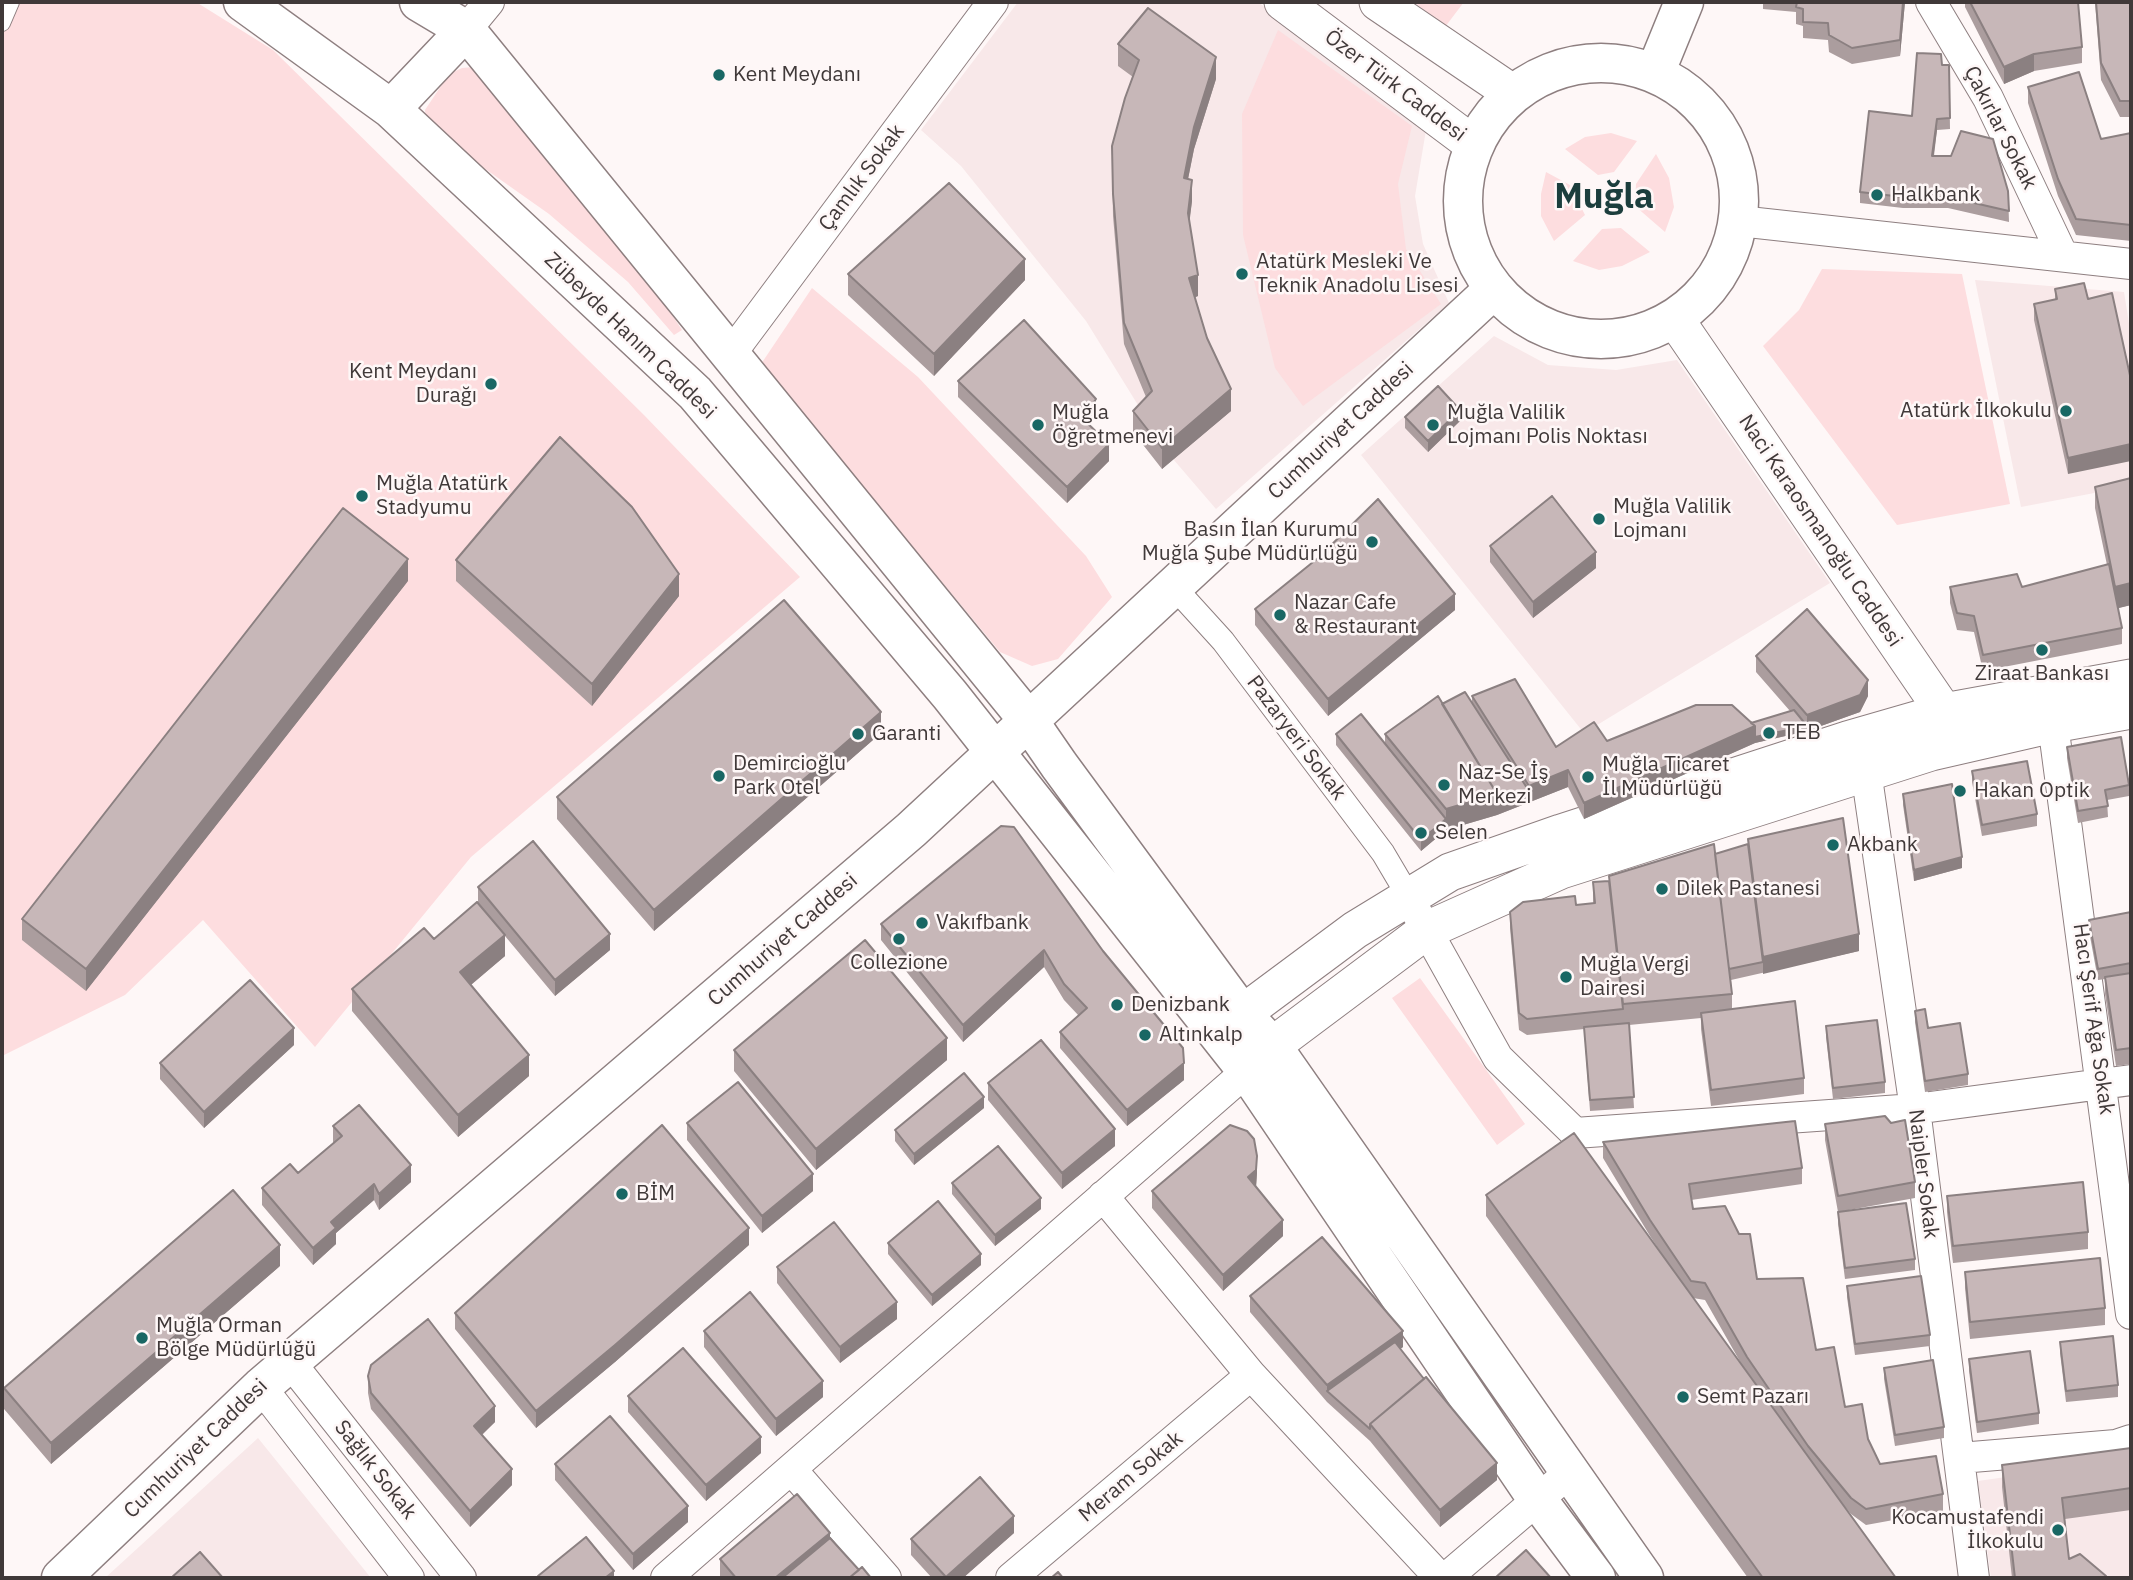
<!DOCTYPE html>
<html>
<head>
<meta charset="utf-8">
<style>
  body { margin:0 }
  #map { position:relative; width:2133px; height:1580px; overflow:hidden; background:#fef7f7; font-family:"IBM Plex Sans",sans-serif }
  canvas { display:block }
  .frame { position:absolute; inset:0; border:4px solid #403939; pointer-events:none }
</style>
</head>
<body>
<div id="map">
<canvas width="2133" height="1580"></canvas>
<div class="frame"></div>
</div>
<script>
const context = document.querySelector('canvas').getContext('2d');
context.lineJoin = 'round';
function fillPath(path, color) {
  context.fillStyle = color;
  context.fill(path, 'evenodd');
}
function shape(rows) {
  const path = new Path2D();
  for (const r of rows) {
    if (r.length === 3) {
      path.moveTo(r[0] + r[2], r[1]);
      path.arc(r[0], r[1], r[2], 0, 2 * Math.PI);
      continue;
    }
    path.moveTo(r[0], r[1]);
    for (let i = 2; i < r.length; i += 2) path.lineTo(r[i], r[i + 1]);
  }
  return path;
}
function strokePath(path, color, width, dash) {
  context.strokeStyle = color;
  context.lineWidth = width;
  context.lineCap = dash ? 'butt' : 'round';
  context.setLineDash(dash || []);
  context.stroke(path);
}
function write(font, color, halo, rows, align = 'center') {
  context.font = font + ' "IBM Plex Sans",sans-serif';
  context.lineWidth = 5;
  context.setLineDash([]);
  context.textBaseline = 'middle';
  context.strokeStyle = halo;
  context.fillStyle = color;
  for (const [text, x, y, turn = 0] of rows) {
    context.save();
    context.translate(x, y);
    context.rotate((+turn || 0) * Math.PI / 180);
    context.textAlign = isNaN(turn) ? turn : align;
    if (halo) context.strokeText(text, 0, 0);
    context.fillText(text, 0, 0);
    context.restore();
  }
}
fillPath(shape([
  [1018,2,1258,2,1426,130,1415,196,1423,244,1449,303,1216,509,1167,452,1086,321,961,166,921,130],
  [1975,280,2124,292,2131,336,2131,486,2021,507],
  [1494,336,1548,365,1616,370,1677,360,1830,583,1584,733,1361,455],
  [258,1438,371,1578,105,1578],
  [2131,1459,2131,1578,1991,1578,1978,1481]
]), '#f8e8e9');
fillPath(shape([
  [2,2,196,2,273,50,644,415,800,577,471,857,315,1047,203,920,125,995,2,1056],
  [1414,2,1464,2,1445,27],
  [1278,30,1412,126,1398,184,1406,249,1441,304,1303,406,1275,368,1243,235,1242,114],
  [474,67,663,301,682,330,674,335,628,282,549,214,440,137,426,123,425,110,449,74,462,68],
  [1611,133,1637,141,1614,172,1598,175,1565,149,1585,137],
  [1656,154,1669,178,1674,207,1665,232,1635,206,1636,184],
  [1546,172,1570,185,1585,215,1554,241,1541,216,1541,194],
  [1621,228,1650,252,1622,266,1599,270,1573,261,1602,229],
  [1822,269,1962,274,2010,504,1897,525,1763,346,1799,310],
  [812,288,918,377,1086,556,1112,597,1058,659,1032,666,1000,652,761,364],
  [1420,978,1525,1124,1497,1145,1392,998]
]), '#fddddf');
const service = shape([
  [2,23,11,2]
]);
const pedestrian = shape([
  [1173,586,1223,641,1383,853,1409,897]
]);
const minor = shape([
  [1931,2,1988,98,2063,256],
  [466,30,489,2],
  [1739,221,2131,264],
  [730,355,993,2],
  [2053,724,2131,1314],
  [1866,771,1915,1109,1974,1578],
  [1417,913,1498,1058,1575,1133,1915,1109,2131,1080],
  [1103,1196,1251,1375,1440,1578],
  [290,1362,461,1578],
  [261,1387,409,1578],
  [1960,1458,2116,1445,2131,1440],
  [791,1469,886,1578],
  [666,1578,1247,1071],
  [1011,1578,1251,1375],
  [1446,1578,1570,1472]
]);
const tertiary = shape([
  [1283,2,1474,145],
  [1378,2,1512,93],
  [1675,319,1957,731],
  [1219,1034,1242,1014,1355,930,1450,872,1561,833,1847,740,1944,712,2131,678],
  [1250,1068,1272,1046,1427,930,1561,870,1931,752,2053,724,2131,710]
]);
const secondary = shape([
  [243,2,391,109,695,393,950,695,1247,1071,1537,1499,1596,1578],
  [419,2,466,30,1028,720,1059,765,1242,1014,1272,1046,1644,1578],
  [1601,201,138],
  [1655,73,1684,2],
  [391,109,466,30],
  [61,1578,261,1387,911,830,1494,289]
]);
strokePath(service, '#8e7f80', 18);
strokePath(pedestrian, '#8e7f80', 25);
strokePath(minor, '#8e7f80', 32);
strokePath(tertiary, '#8e7f80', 39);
strokePath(secondary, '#8e7f80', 41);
strokePath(service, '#fff', 16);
strokePath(pedestrian, '#fff', 23);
strokePath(minor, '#fff', 30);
strokePath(tertiary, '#fff', 37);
strokePath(secondary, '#fff', 38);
fillPath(shape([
  [1763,2,1905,2,1900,56,1852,64,1829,52,1828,40,1803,38,1803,26,1796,24,1796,12,1763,9],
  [1965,2,2078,2,2082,47,2082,63,2034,71,2004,84,1965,7],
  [2095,2,2131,2,2131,117,2120,117,2101,80],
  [1118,44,1216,79,1194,149,1188,179,1192,201,1189,222,1198,296,1195,297,1207,338,1231,411,1162,469,1133,432,1133,411,1146,397,1124,344,1113,216,1112,146,1133,77,1118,66],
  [1942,65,1949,65,1950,129,1937,130,1934,156,2008,191,2009,222,1948,208,1903,208,1860,203,1860,192,1912,116],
  [2028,87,2101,139,2131,133,2131,241,2076,235,2058,196,2028,103],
  [848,274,1025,280,934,376,848,295],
  [2084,283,2068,474,2034,320,2034,304,2055,299,2055,289],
  [958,381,1096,415,1089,425,1109,461,1067,503,958,397],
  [1405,417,1460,421,1428,452,1405,428],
  [2131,478,2131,605,2118,608,2122,628,2122,644,1983,671,1974,632,1957,630,1950,603,1950,587,2022,587,2107,565,2095,508,2095,487],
  [1490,546,1596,568,1533,618,1490,562],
  [1318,558,1455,610,1328,716,1255,625,1255,609],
  [456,560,679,596,592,706,456,581],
  [408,581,86,991,22,940,22,919],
  [1756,656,1868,696,1860,712,1807,731,1755,743,1584,819,1568,787,1497,815,1446,830,1421,851,1336,745,1336,734,1385,744,1385,734,1442,704,1472,703,1472,696,1556,747,1751,723,1790,711,1756,672],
  [881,733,654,931,557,819,557,797],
  [2067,747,2129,785,2129,796,2107,800,2108,817,2078,823,2067,758],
  [1972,771,2037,814,2037,826,1982,836,1972,782],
  [1903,794,1962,868,1914,881,1903,805],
  [1001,826,1184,1080,1127,1126,1060,1048,1060,1032,1079,1016,1064,1000,1044,967,963,1042,881,940,881,924],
  [1748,839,1859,951,1731,980,1732,994,1732,1009,1804,1078,1804,1094,1711,1106,1701,1029,1701,1018,1629,1025,1634,1108,1590,1111,1584,1029,1527,1035,1519,1030,1510,928,1510,912,1593,903,1593,882,1609,881,1715,854,1748,844],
  [478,887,610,950,555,996,505,936,505,956,471,985,529,1076,458,1137,352,1011,352,989,434,939,478,903],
  [2131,912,2131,1064,2116,1066,2105,994,2105,979,2098,980,2089,931,2089,920],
  [1915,1011,1968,1074,1968,1085,1925,1092,1915,1022],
  [1826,1026,1885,1082,1885,1093,1833,1099,1826,1037],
  [294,1045,204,1128,160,1079,160,1063],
  [734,1050,947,1060,816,1170,734,1071],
  [988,1083,1115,1146,1062,1189,988,1100],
  [984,1108,914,1165,895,1141,895,1130],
  [687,1123,813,1191,762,1233,687,1140],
  [1825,1124,1915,1182,1915,1198,1838,1212,1825,1140],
  [333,1126,411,1182,379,1210,374,1200,336,1233,336,1244,313,1265,262,1205,262,1188,298,1173,333,1143],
  [1603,1142,1802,1168,1802,1184,1691,1200,1693,1209,1757,1279,1816,1350,1845,1407,1868,1439,1880,1464,1943,1494,1943,1511,1866,1525,1851,1514,1840,1501,1896,1578,1748,1578,1486,1216,1486,1195,1663,1256,1650,1236,1603,1158],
  [1693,1298,1705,1300,1742,1365],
  [1257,1173,1256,1187,1283,1236,1223,1291,1152,1208,1152,1191],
  [952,1183,1041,1209,995,1246,952,1194],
  [1947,1196,2088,1232,2088,1249,1953,1263,1947,1212],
  [1838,1212,1915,1259,1915,1270,1845,1279,1838,1224],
  [888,1243,981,1265,932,1306,888,1254],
  [749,1245,615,1362,536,1428,455,1329,455,1313],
  [280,1266,51,1464,4,1409,4,1388],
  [777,1267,897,1319,840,1363,777,1283],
  [1965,1272,2105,1308,2105,1325,1970,1339,1965,1288],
  [1847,1286,1930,1335,1930,1346,1855,1355,1847,1297],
  [1250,1296,1403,1347,1400,1349,1497,1480,1440,1527,1370,1441,1327,1402,1250,1312],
  [704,1331,823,1397,776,1436,704,1347],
  [2060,1342,2118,1385,2118,1397,2066,1402,2060,1353],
  [1969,1359,2039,1413,2039,1424,1977,1433,1969,1371],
  [1884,1368,1944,1427,1944,1438,1895,1446,1884,1379],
  [368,1376,495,1422,482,1435,512,1485,470,1527,371,1409,368,1393],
  [628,1396,761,1453,706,1501,628,1412],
  [2131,1448,2131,1510,2065,1519,2069,1559,2106,1578,2012,1578,2002,1487,2002,1465],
  [555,1464,688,1522,633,1570,555,1480],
  [1014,1533,963,1578,932,1578,911,1555,911,1539],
  [830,1538,859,1570,871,1578,722,1578,720,1576,720,1559]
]), '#ab9d9e');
fillPath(shape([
  [1903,2,1905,2,1900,56,1900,40],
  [2034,54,2034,71,2004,84,2004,67],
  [1216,57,1216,79,1194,149,1184,199,1184,178,1194,127],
  [1937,119,1937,130,1932,167,1932,156],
  [1192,180,1192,201,1188,234,1188,213],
  [1025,259,1025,280,934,376,934,354],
  [1198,275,1198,296,1189,300,1189,278],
  [1231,389,1231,411,1162,469,1162,448],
  [1096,399,1096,415,1082,434,1082,418],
  [1460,410,1460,421,1428,452,1428,441],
  [1109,444,1109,461,1067,503,1067,487],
  [2131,444,2131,461,2068,474,2068,458],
  [1596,552,1596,568,1533,618,1533,602],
  [408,559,408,581,86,991,86,969],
  [679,574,679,596,592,706,592,684],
  [2131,583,2131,605,2115,609,2115,587],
  [1455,594,1455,610,1328,716,1328,699],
  [1868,680,1868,696,1860,712,1807,731,1807,715],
  [881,712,881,733,654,931,654,910],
  [1755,726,1807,726,1807,731,1755,743,1584,819,1584,803],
  [1568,770,1568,787,1497,815,1497,804,1529,791,1529,786],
  [1497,794,1497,815,1446,830,1421,851,1421,840,1446,819,1446,809],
  [1962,857,1962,868,1914,881,1914,870],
  [610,934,610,950,555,996,555,980],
  [1859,934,1859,951,1763,974,1763,957],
  [505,935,505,956,460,994,460,972],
  [1044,950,1044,967,963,1042,963,1025],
  [294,1028,294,1045,204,1128,204,1112],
  [947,1038,947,1060,816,1170,816,1149],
  [529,1055,529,1076,458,1137,458,1115],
  [1184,1063,1184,1080,1127,1126,1127,1110],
  [984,1097,984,1108,914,1165,914,1154],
  [1115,1129,1115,1146,1062,1189,1062,1173],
  [1257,1156,1257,1173,1256,1187,1248,1177],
  [411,1165,411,1182,379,1210,379,1194],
  [813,1174,813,1191,762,1233,762,1216],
  [374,1184,374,1200,336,1233,336,1244,313,1265,313,1248,331,1222],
  [1041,1198,1041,1209,995,1246,995,1235],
  [1283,1220,1283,1236,1223,1291,1223,1275],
  [749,1228,749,1245,615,1362,536,1428,536,1411],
  [280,1245,280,1266,51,1464,51,1443],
  [981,1254,981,1265,932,1306,932,1295],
  [897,1302,897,1319,840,1363,840,1347],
  [1403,1331,1403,1347,1334,1397,1327,1391,1327,1385],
  [823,1381,823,1397,776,1436,776,1419],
  [495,1406,495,1422,474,1442,474,1426],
  [761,1437,761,1453,706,1501,706,1485],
  [1497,1463,1497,1480,1440,1527,1440,1510],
  [512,1469,512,1485,470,1527,470,1511],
  [688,1506,688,1522,633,1570,633,1554],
  [1014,1516,1014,1533,963,1578,946,1578,946,1577],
  [830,1533,830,1549,795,1578,775,1578],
  [614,1571,614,1578,605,1578]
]), '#8b8081');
const building = shape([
  [1797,2,1903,2,1900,40,1852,48,1829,35,1828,23,1803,22,1803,9,1796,7,1797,2],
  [1970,2,2078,2,2082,47,2034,54,2004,67,1970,2],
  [2096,2,2131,2,2131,101,2120,101,2101,63,2096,2],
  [1148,8,1216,57,1194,127,1184,178,1192,180,1188,213,1198,275,1189,278,1207,338,1231,389,1162,448,1133,411,1152,391,1124,323,1113,194,1112,146,1125,98,1139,60,1118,44,1148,8],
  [1917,53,1941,54,1942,65,1949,65,1950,118,1937,119,1932,156,1951,156,1961,131,1993,139,2008,191,2009,211,1948,197,1903,197,1860,192,1869,111,1912,116,1917,53],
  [2079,72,2101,139,2131,133,2131,225,2076,219,2058,179,2028,87,2079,72],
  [949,183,1025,259,934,354,848,274,949,183],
  [2084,283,2088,299,2112,293,2131,380,2131,444,2068,458,2034,304,2057,299,2055,289,2084,283],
  [1024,320,1096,399,1082,418,1109,444,1067,487,958,381,1024,320],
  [1438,386,1460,410,1428,441,1405,417,1438,386],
  [560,437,632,507,679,574,592,684,456,560,560,437],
  [2131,478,2131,583,2115,587,2095,487,2131,478],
  [1552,496,1596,552,1533,602,1490,546,1552,496],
  [1378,499,1455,594,1328,699,1255,609,1318,558,1378,499],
  [343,508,408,559,86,969,22,919,343,508],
  [2109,564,2122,628,1983,655,1974,616,1957,613,1950,587,2017,574,2022,587,2109,564],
  [784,600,881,712,654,910,557,797,784,600],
  [1807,609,1868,680,1860,695,1807,715,1756,656,1807,609],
  [1515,679,1556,747,1594,722,1607,741,1696,705,1732,705,1755,726,1584,803,1568,770,1529,786,1472,696,1515,679],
  [1465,692,1529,791,1497,804,1497,794,1442,704,1465,692],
  [1438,696,1497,794,1446,809,1385,734,1438,696],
  [1794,710,1807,726,1755,737,1755,726,1751,723,1794,710],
  [1361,714,1446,819,1421,840,1336,734,1361,714],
  [2121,737,2129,785,2105,790,2108,806,2078,811,2067,747,2121,737],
  [2027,761,2037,814,1982,825,1972,771,2027,761],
  [1952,784,1962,857,1914,870,1903,794,1952,784],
  [1843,818,1859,934,1763,957,1748,839,1843,818],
  [1001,826,1014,827,1103,951,1183,1048,1184,1063,1127,1110,1060,1032,1087,1008,1064,984,1044,950,963,1025,881,924,1001,826],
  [533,841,610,934,555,980,478,887,533,841],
  [1714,844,1732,994,1623,1004,1609,876,1714,844],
  [1748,844,1763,962,1729,969,1715,854,1748,844],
  [1609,881,1623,1009,1527,1019,1519,1013,1510,912,1523,902,1575,896,1576,905,1595,903,1593,882,1609,881],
  [477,902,505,935,460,972,529,1055,458,1115,352,989,424,928,434,939,477,902],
  [2131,912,2131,963,2098,969,2089,920,2131,912],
  [865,940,947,1038,816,1149,734,1050,865,940],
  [2131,973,2131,1048,2116,1050,2105,977,2131,973],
  [250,980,294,1028,204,1112,160,1063,250,980],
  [1795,1001,1804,1078,1711,1090,1701,1013,1795,1001],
  [1925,1009,1928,1028,1960,1023,1968,1074,1925,1081,1915,1011,1925,1009],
  [1877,1020,1885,1082,1833,1088,1826,1026,1877,1020],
  [1629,1023,1634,1097,1590,1100,1584,1027,1629,1023],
  [1041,1040,1115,1129,1062,1173,988,1083,1041,1040],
  [964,1073,984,1097,914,1154,895,1130,964,1073],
  [738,1082,813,1174,762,1216,687,1123,738,1082],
  [359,1105,411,1165,379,1194,374,1184,331,1222,336,1228,313,1248,262,1188,290,1164,298,1173,342,1136,333,1126,359,1105],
  [1885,1116,1891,1123,1905,1120,1915,1182,1838,1196,1825,1124,1885,1116],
  [1795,1121,1802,1168,1689,1184,1693,1209,1725,1206,1739,1234,1750,1234,1757,1279,1803,1278,1816,1350,1834,1347,1845,1407,1862,1404,1868,1439,1880,1464,1936,1456,1943,1494,1866,1509,1851,1498,1808,1446,1747,1357,1705,1283,1691,1281,1650,1220,1603,1142,1795,1121],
  [662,1125,749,1228,615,1345,536,1411,455,1313,662,1125],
  [1230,1125,1247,1131,1254,1139,1257,1156,1256,1170,1248,1177,1283,1220,1223,1275,1152,1191,1230,1125],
  [1574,1133,1896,1578,1763,1578,1486,1195,1574,1133],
  [998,1146,1041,1198,995,1235,952,1183,998,1146],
  [2083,1182,2088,1232,1953,1246,1947,1196,2083,1182],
  [233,1190,280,1245,51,1443,4,1388,233,1190],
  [938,1201,981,1254,932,1295,888,1243,938,1201],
  [1906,1203,1915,1259,1845,1268,1838,1212,1906,1203],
  [834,1222,897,1302,840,1347,777,1267,834,1222],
  [1322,1237,1403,1331,1327,1385,1250,1296,1322,1237],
  [2100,1258,2105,1308,1970,1322,1965,1272,2100,1258],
  [1921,1276,1930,1335,1855,1344,1847,1286,1921,1276],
  [750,1292,823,1381,776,1419,704,1331,750,1292],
  [428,1319,495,1406,474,1426,512,1469,470,1511,371,1393,368,1376,371,1365,428,1319],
  [2113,1336,2118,1385,2066,1391,2060,1342,2113,1336],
  [1395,1342,1424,1379,1370,1424,1370,1429,1327,1391,1395,1342],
  [683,1348,761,1437,706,1485,628,1396,683,1348],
  [2030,1351,2039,1413,1977,1422,1969,1359,2030,1351],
  [1933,1360,1944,1427,1895,1435,1884,1368,1933,1360],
  [1426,1377,1497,1463,1440,1510,1370,1424,1426,1377],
  [610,1416,688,1506,633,1554,555,1464,610,1416],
  [2131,1448,2131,1488,2062,1498,2069,1559,2080,1554,2106,1576,2105,1578,2015,1578,2002,1465,2131,1448],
  [980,1477,1014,1516,946,1577,911,1539,980,1477],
  [797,1494,830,1533,775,1578,736,1578,720,1559,797,1494],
  [586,1537,614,1571,605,1578,540,1578,538,1576,586,1537],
  [830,1538,859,1570,849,1578,782,1578,830,1538],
  [1526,1550,1551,1578,1495,1578,1526,1550],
  [200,1552,223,1578,171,1578,200,1552],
  [862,1567,871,1578,849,1578,862,1567],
  [1058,1572,1063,1578,1051,1578,1058,1572]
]);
fillPath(building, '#c7b7b8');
strokePath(building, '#8b8081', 2);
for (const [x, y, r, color] of [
  [719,75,7,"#196764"],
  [1877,195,7,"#196764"],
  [1242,274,7,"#196764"],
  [491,384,7,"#196764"],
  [2066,411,7,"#196764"],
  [1038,425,7,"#196764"],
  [1433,425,7,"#196764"],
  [362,496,7,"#196764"],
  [1599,519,7,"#196764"],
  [1372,542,7,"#196764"],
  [1280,615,7,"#196764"],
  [2042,650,7,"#196764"],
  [1769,733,7,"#196764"],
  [858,734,7,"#196764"],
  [719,776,7,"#196764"],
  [1588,777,7,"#196764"],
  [1444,785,7,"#196764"],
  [1960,791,7,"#196764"],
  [1421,833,7,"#196764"],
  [1833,845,7,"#196764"],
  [1662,889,7,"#196764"],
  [922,923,7,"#196764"],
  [899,939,7,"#196764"],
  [1566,977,7,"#196764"],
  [1117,1005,7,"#196764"],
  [1145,1035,7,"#196764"],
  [622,1194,7,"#196764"],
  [142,1338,7,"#196764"],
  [1683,1397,7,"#196764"],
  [2058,1530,7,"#196764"]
]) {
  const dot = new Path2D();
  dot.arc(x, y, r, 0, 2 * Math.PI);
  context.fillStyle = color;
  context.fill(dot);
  strokePath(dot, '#fef7f7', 2.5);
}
write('21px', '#403939', '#fef7f7', [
  ["Kent Meydanı",733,75],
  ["Halkbank",1891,195],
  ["Atatürk Mesleki Ve",1256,262],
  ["Teknik Anadolu Lisesi",1256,286],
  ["Kent Meydanı",477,372,"right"],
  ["Durağı",477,396,"right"],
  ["Atatürk İlkokulu",2052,411,"right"],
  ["Muğla",1052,413],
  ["Öğretmenevi",1052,437],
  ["Muğla Valilik",1447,413],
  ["Lojmanı Polis Noktası",1447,437],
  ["Muğla Atatürk",376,484],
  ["Stadyumu",376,508],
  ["Muğla Valilik",1613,507],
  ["Lojmanı",1613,531],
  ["Basın İlan Kurumu",1358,530,"right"],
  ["Muğla Şube Müdürlüğü",1358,554,"right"],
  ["Nazar Cafe",1294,603],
  ["& Restaurant",1294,627],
  ["Ziraat Bankası",2042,674,"center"],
  ["TEB",1783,733],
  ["Garanti",872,734],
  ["Demircioğlu",733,764],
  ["Park Otel",733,788],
  ["Muğla Ticaret",1602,765],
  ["İl Müdürlüğü",1602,789],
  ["Naz-Se İş",1458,773],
  ["Merkezi",1458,797],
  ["Hakan Optik",1974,791],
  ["Selen",1435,833],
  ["Akbank",1847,845],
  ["Dilek Pastanesi",1676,889],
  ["Vakıfbank",936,923],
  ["Collezione",899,963,"center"],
  ["Muğla Vergi",1580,965],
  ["Dairesi",1580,989],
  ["Denizbank",1131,1005],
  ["Altınkalp",1159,1035],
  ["BİM",636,1194],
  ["Muğla Orman",156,1326],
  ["Bölge Müdürlüğü",156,1350],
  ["Semt Pazarı",1697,1397],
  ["Kocamustafendi",2044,1518,"right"],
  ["İlkokulu",2044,1542,"right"]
], 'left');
write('21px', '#403939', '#fef7f7', [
  ["Özer Türk Caddesi",1395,86,37],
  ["Çakırlar Sokak",2000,128,63],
  ["Çamlık Sokak",862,178,-53],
  ["Zübeyde Hanım Caddesi",630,336,44],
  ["Cumhuriyet Caddesi",1341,431,-43],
  ["Naci Karaosmanoğlu Caddesi",1820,531,56],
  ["Pazaryeri Sokak",1296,738,53],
  ["Cumhuriyet Caddesi",783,940,-41],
  ["Hacı Şerif Ağa Sokak",2093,1019,82],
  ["Naipler Sokak",1923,1174,83],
  ["Cumhuriyet Caddesi",196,1449,-44],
  ["Sağlık Sokak",375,1470,52],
  ["Meram Sokak",1131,1477,-40]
]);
write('bold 35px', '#1c3e3d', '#fef7f7', [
  ["Muğla",1604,198]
]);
</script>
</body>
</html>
